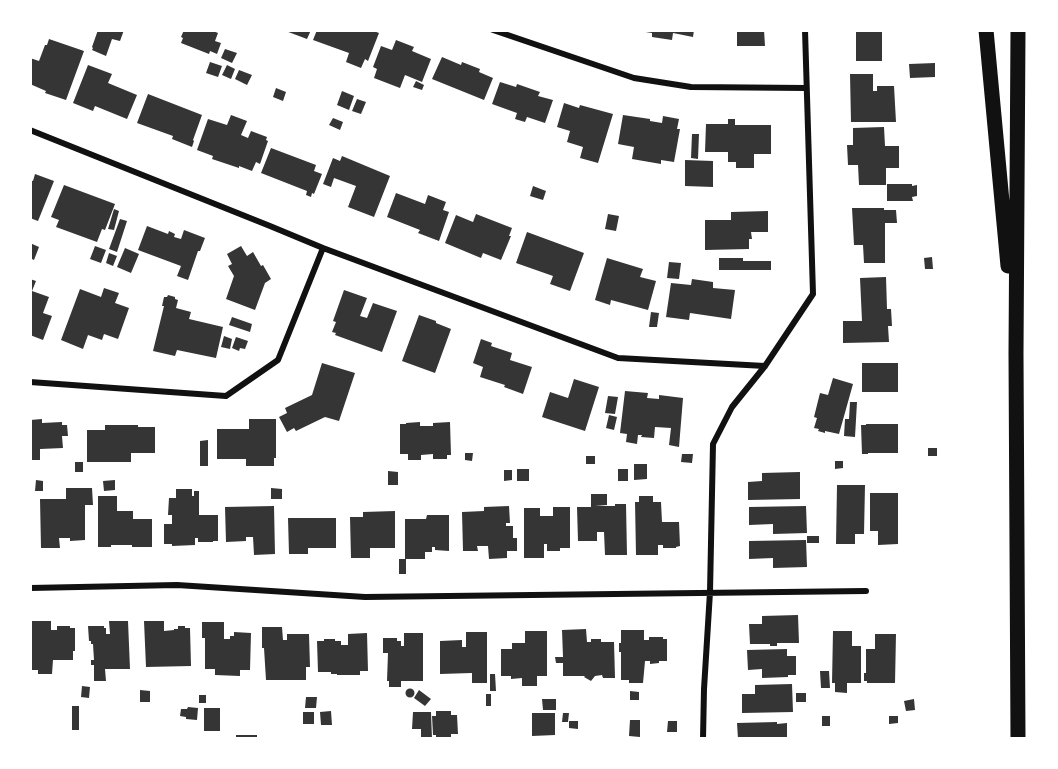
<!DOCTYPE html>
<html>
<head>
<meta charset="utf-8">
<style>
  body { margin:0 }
  #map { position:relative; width:1058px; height:769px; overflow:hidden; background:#fff; font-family:"IBM Plex Sans",sans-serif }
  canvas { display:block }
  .frame { position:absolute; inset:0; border:32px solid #fff; pointer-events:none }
</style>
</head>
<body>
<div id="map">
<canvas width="1058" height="769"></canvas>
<div class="frame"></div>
</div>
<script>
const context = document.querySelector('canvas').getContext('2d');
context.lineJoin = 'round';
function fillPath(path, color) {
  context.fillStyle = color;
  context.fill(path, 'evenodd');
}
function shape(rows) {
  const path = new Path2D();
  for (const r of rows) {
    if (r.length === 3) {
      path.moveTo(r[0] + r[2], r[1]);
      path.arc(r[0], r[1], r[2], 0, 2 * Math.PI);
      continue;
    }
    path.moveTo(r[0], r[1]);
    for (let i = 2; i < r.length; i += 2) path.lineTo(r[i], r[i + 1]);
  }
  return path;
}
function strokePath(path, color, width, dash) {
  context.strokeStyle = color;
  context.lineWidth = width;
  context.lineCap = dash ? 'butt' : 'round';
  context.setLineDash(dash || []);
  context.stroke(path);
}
fillPath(shape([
  [98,30,124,30,120,41,112,39,106,56,92,50,93,48,92,47],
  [184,30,213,30,213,31,218,33,215,41,221,43,217,54,210,51,209,54,181,43,183,38,181,37],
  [283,30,311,30,307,39],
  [317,30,371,30,379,33,368,61,365,59,361,68,346,62,349,53,313,40],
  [639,30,694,30,693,37,673,33,672,40,652,37,652,33,639,31],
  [737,30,764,30,765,46,737,46],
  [856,30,882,30,882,61,856,61],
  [49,39,84,51,66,100,45,93,46,91,30,84,30,58,39,61,45,45,47,45],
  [396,40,414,47,412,51,431,59,422,82,405,75,400,88,374,78,377,69,373,67,381,46,392,50],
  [225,49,237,53,232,63,221,58],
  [442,57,461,65,462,62,480,69,479,72,493,78,484,100,432,79],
  [210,62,222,66,218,77,206,73],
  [935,63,935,77,910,78,909,64],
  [88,65,112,74,108,83,137,95,127,119,95,106,93,111,73,103],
  [227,65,235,69,231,79,222,75],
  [239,70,252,75,247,85,235,79],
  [850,74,873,74,873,91,877,91,877,86,894,86,896,122,851,122],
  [416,81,424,85,422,90,413,87],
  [500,82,516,87,517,84,540,92,538,96,553,100,545,123,527,117,525,122,515,119,517,113,492,104],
  [276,88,286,92,283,101,273,97],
  [342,91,354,96,349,110,337,105],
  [148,94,202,115,193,140,194,141,192,147,172,139,173,136,137,123],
  [357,99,366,102,361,114,352,111],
  [564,103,579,108,580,105,613,114,598,163,580,158,583,147,567,142,570,131,557,127],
  [231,115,247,121,241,135,248,138,251,131,267,137,266,140,268,141,260,164,256,162,252,171,239,166,239,168,212,159,213,156,197,150,208,119,227,125],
  [623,115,650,119,650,121,662,123,663,116,679,119,677,129,680,129,674,162,661,160,661,164,632,159,634,147,618,144],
  [333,118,343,122,340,130,329,125],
  [728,119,735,119,735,125,771,125,771,154,754,154,754,168,736,168,736,162,728,162,728,152,705,152,706,124,728,124],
  [884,127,885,146,899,146,899,168,886,168,886,185,859,185,858,165,848,165,847,145,853,145,853,128],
  [692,134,699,134,698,159,691,158],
  [271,148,316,165,314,171,322,174,314,194,312,193,311,197,306,195,307,191,261,173],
  [342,156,390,176,374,217,348,207,356,186,334,178,331,187,323,184,333,158,340,161],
  [685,160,713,161,713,187,685,186],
  [35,174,54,181,38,221,30,218,30,180,33,181],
  [887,184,912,184,912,186,917,185,917,196,912,197,913,201,887,201],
  [64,185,115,204,105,230,102,229,97,242,56,227,59,220,51,217],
  [533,186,546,191,543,200,530,196],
  [396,193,425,204,428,195,446,202,443,210,449,212,439,241,418,233,420,230,387,217],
  [852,208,884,208,884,210,896,210,897,223,885,223,885,263,864,263,863,245,854,245],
  [114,209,119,211,114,230,108,229],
  [768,211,768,232,751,232,752,239,749,239,749,249,705,250,705,220,731,220,731,212],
  [476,214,512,228,509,236,511,236,501,260,483,253,481,258,445,243,456,215,473,222],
  [608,214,619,216,616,231,605,229],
  [120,219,127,221,117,252,109,249],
  [147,226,168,234,169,231,175,234,174,237,181,239,184,230,205,238,200,251,198,251,188,280,177,276,181,266,138,250],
  [527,232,584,253,570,291,550,284,553,276,516,263],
  [30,243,39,247,34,260,30,258],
  [95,246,106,250,101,263,90,259],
  [241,246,247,256,253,252,261,266,263,265,271,279,265,283,255,310,226,299,234,276,228,266,232,264,227,254],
  [125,248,139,254,131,273,117,267],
  [109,253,117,256,113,266,106,263],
  [932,257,933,269,925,269,924,258],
  [607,258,643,269,640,277,656,281,648,310,611,300,610,305,595,300],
  [719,258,743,258,743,261,771,261,771,270,719,270],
  [669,262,681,263,679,279,667,278],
  [886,277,887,309,891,309,892,326,888,326,889,342,843,343,843,321,862,321,860,278],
  [30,279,36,281,32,291,49,297,43,313,52,316,43,340,30,335],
  [692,279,713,282,713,288,735,290,731,319,690,313,689,320,666,317,671,283,691,285],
  [104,288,119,293,115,303,129,308,118,339,104,334,102,340,88,335,83,349,61,340,80,289,101,297],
  [344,290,367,298,360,316,367,318,373,303,397,311,382,352,335,335,336,333,332,332,336,322,333,321],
  [168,295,175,297,175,299,178,300,176,308,191,312,189,319,223,327,216,358,177,350,175,356,153,351,164,306,162,306,164,297,167,297],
  [651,312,659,313,657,327,649,327],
  [419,315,436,321,436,323,451,329,435,373,402,361],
  [232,317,252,324,250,332,229,325],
  [224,336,232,339,230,349,221,347],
  [236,337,248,341,245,349,240,348,239,351,232,348],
  [481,339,492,343,491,346,512,353,510,360,532,367,523,394,504,387,505,385,480,377,483,367,473,363],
  [322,363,355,373,339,421,325,417,296,431,294,428,287,432,279,417,287,413,285,408,312,395],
  [862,363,898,363,898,392,862,392],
  [833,378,853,384,839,434,825,431,825,433,818,431,819,429,814,428,817,418,814,417,820,393,828,395],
  [574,379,599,387,585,431,542,417,550,392,568,398],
  [625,391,648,393,647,398,659,399,659,395,683,398,679,447,669,445,671,428,655,427,654,438,641,437,642,435,638,435,637,444,626,442,627,434,620,433],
  [608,396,618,397,615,414,605,413],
  [850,402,857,402,855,437,844,436,845,419,849,419],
  [609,415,617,417,614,430,606,428],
  [42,419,42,423,62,422,62,425,67,425,68,436,62,436,63,448,40,449,40,460,30,460,30,420],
  [249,419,276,419,276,458,274,458,274,466,246,466,246,459,217,459,217,429,249,429],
  [420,422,420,426,433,426,433,423,450,422,451,455,447,455,447,459,433,459,433,454,421,455,421,460,408,460,408,454,400,454,400,424,406,424,406,423],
  [866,424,898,424,898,453,868,453,868,454,862,454,861,425,866,425],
  [105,425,138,425,138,427,155,427,155,453,131,453,131,462,87,462,87,430,105,430],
  [208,440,208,466,200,466,200,441],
  [928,448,937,448,937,456,928,456],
  [465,453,473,453,472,461,465,460],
  [682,454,693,454,692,463,681,462],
  [586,456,595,456,595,464,586,464],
  [835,461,843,461,843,468,835,469],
  [75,462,83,462,83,472,75,472],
  [634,464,647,464,647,479,634,480],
  [517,469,529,469,529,481,517,481],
  [618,469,628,469,628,481,618,481],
  [504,470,512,470,512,480,504,481],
  [388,471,398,472,398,485,388,485],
  [800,472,800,499,748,500,748,482,762,481,762,473],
  [36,480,43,481,43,491,35,491],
  [115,480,115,490,104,491,103,481],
  [837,485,865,485,864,534,855,534,855,544,836,544],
  [66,488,92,488,93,505,85,505,85,540,70,541,70,538,59,538,60,548,41,548,40,499,66,499],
  [271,488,282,489,282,499,271,499],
  [176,489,192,489,192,496,194,496,194,491,199,491,199,515,218,515,218,541,213,541,213,542,198,542,198,538,195,538,195,545,172,546,172,544,164,544,164,524,172,524,172,515,168,515,169,498,176,498],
  [870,493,898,493,898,544,878,545,878,531,870,531],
  [591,494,607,494,607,505,595,506,615,506,615,504,626,504,627,555,605,555,604,532,597,532,597,541,578,541,577,507,591,507],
  [98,496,117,496,117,511,133,511,133,519,152,519,152,547,132,547,132,545,111,545,111,547,98,547],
  [639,496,653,496,653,502,661,502,662,522,679,522,680,546,676,547,676,548,663,548,663,545,658,545,658,555,636,555,635,502,639,502],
  [274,506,275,554,254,555,253,537,246,537,246,541,226,542,225,507],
  [509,506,510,523,506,523,506,526,513,526,513,538,517,538,517,551,507,551,507,558,489,559,488,546,477,546,478,551,463,551,462,512,484,511,484,507],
  [806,506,807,533,773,534,773,524,749,525,749,507],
  [553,507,570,507,570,548,560,548,560,551,547,551,547,544,544,544,544,558,524,558,524,508,540,508,540,516,553,516],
  [395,511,395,548,370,548,370,558,351,558,350,517,363,517,363,512],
  [427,515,449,515,449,551,435,550,435,547,432,547,432,552,425,552,425,559,405,559,405,519,426,519],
  [288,518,336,518,336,548,308,548,308,554,289,554],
  [807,536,819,536,819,543,807,543],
  [806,540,807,567,773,568,773,558,749,559,749,541],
  [399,559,406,559,406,574,399,574],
  [798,615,799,643,777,643,777,646,770,646,770,644,750,644,749,624,762,624,762,616],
  [30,621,51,621,51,630,57,630,57,626,70,626,70,628,75,628,75,651,73,651,73,660,53,660,52,674,38,674,38,670,30,670],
  [109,621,128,621,130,669,105,669,106,681,94,681,94,665,91,665,91,660,94,660,93,644,91,644,91,641,89,641,88,626,104,626,104,628,106,628,106,634,110,634],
  [144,621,164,621,164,631,174,630,174,629,178,629,178,626,185,626,185,628,190,628,191,666,146,667],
  [202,622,224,622,224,639,230,639,230,636,234,636,234,632,251,633,250,670,240,670,240,676,215,675,215,669,205,669,205,638,202,638],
  [262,627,282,627,283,640,287,640,287,634,309,634,310,667,306,667,306,680,266,680,264,648,262,648],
  [586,629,587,642,591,642,591,639,601,639,601,642,614,642,615,678,603,678,602,675,595,676,591,681,584,677,585,676,563,676,563,663,556,663,555,657,563,657,562,630],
  [621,630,644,630,644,640,649,640,649,637,663,637,663,639,667,639,667,661,659,661,659,663,650,664,650,661,645,661,643,683,629,683,629,680,621,680,621,652,619,652,619,643,621,643],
  [525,631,547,631,547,676,537,676,537,686,522,686,522,678,511,679,511,676,501,676,501,649,512,649,512,643,525,643],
  [833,631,852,631,852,646,861,646,861,683,847,683,847,693,835,692,835,683,832,683],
  [466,632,487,632,487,683,472,683,472,673,440,674,440,641,462,640,462,647,466,647],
  [367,633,368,671,360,671,360,675,337,675,337,674,331,674,331,672,318,672,317,641,324,641,324,639,335,639,335,641,341,641,341,645,348,645,348,634],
  [404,633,423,633,423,681,401,681,401,687,389,687,389,681,387,681,388,653,383,653,383,638,397,638,397,641,401,641,401,646,404,646],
  [875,634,896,634,895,683,867,683,867,681,864,681,864,673,866,673,866,649,875,649],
  [787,649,787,656,796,656,796,675,788,675,788,677,762,678,762,669,748,670,747,650],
  [820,671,829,671,830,688,821,688],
  [490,674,495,674,496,691,490,691],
  [792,684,793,712,742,713,742,694,755,694,755,685],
  [82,686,90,687,89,698,81,697],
  [410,693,4.5],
  [140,690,150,691,150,702,140,702],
  [419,690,431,699,425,706,414,698],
  [630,691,639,692,639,700,630,700],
  [796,693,806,693,806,702,796,702],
  [486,694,491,694,491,706,486,706],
  [199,695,206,695,206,703,199,703],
  [306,697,317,697,316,708,305,708],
  [542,699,556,699,556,710,543,710],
  [914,699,915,710,906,711,904,701],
  [72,706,79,706,79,730,72,730],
  [188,707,198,708,197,720,186,719,186,717,180,716,181,709,187,709],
  [204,708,220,708,220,731,204,731],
  [331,711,332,725,321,725,320,712],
  [436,711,451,711,451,715,457,715,458,734,451,734,451,737,444,737,444,739,436,739,436,735,433,735,432,716,436,716],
  [303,712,314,712,314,724,303,724],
  [413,712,431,712,432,739,421,739,421,729,412,729],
  [532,713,555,713,555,735,532,736],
  [563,713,569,713,568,722,562,722],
  [822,716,830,716,830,726,822,726],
  [889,716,898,716,898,723,889,724],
  [630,720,640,720,640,737,629,736],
  [569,721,578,721,578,729,569,728],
  [668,721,677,721,677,732,667,732],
  [777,722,777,724,787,723,787,739,738,739,737,723],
  [236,735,257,735,257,739,236,739]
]), '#353535');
strokePath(shape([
  [493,30,634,78,691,87,806,88],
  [30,130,270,226,323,248,618,358,765,366],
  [30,382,226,396,278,360,323,248],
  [30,588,177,585,365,597,866,591],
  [703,739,704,689,710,592,713,444,732,407,765,366,813,294,805,30]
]), '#111', 6);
strokePath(shape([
  [986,30,1008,266],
  [1018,739,1016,353,1018,30]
]), '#111', 15);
</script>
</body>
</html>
